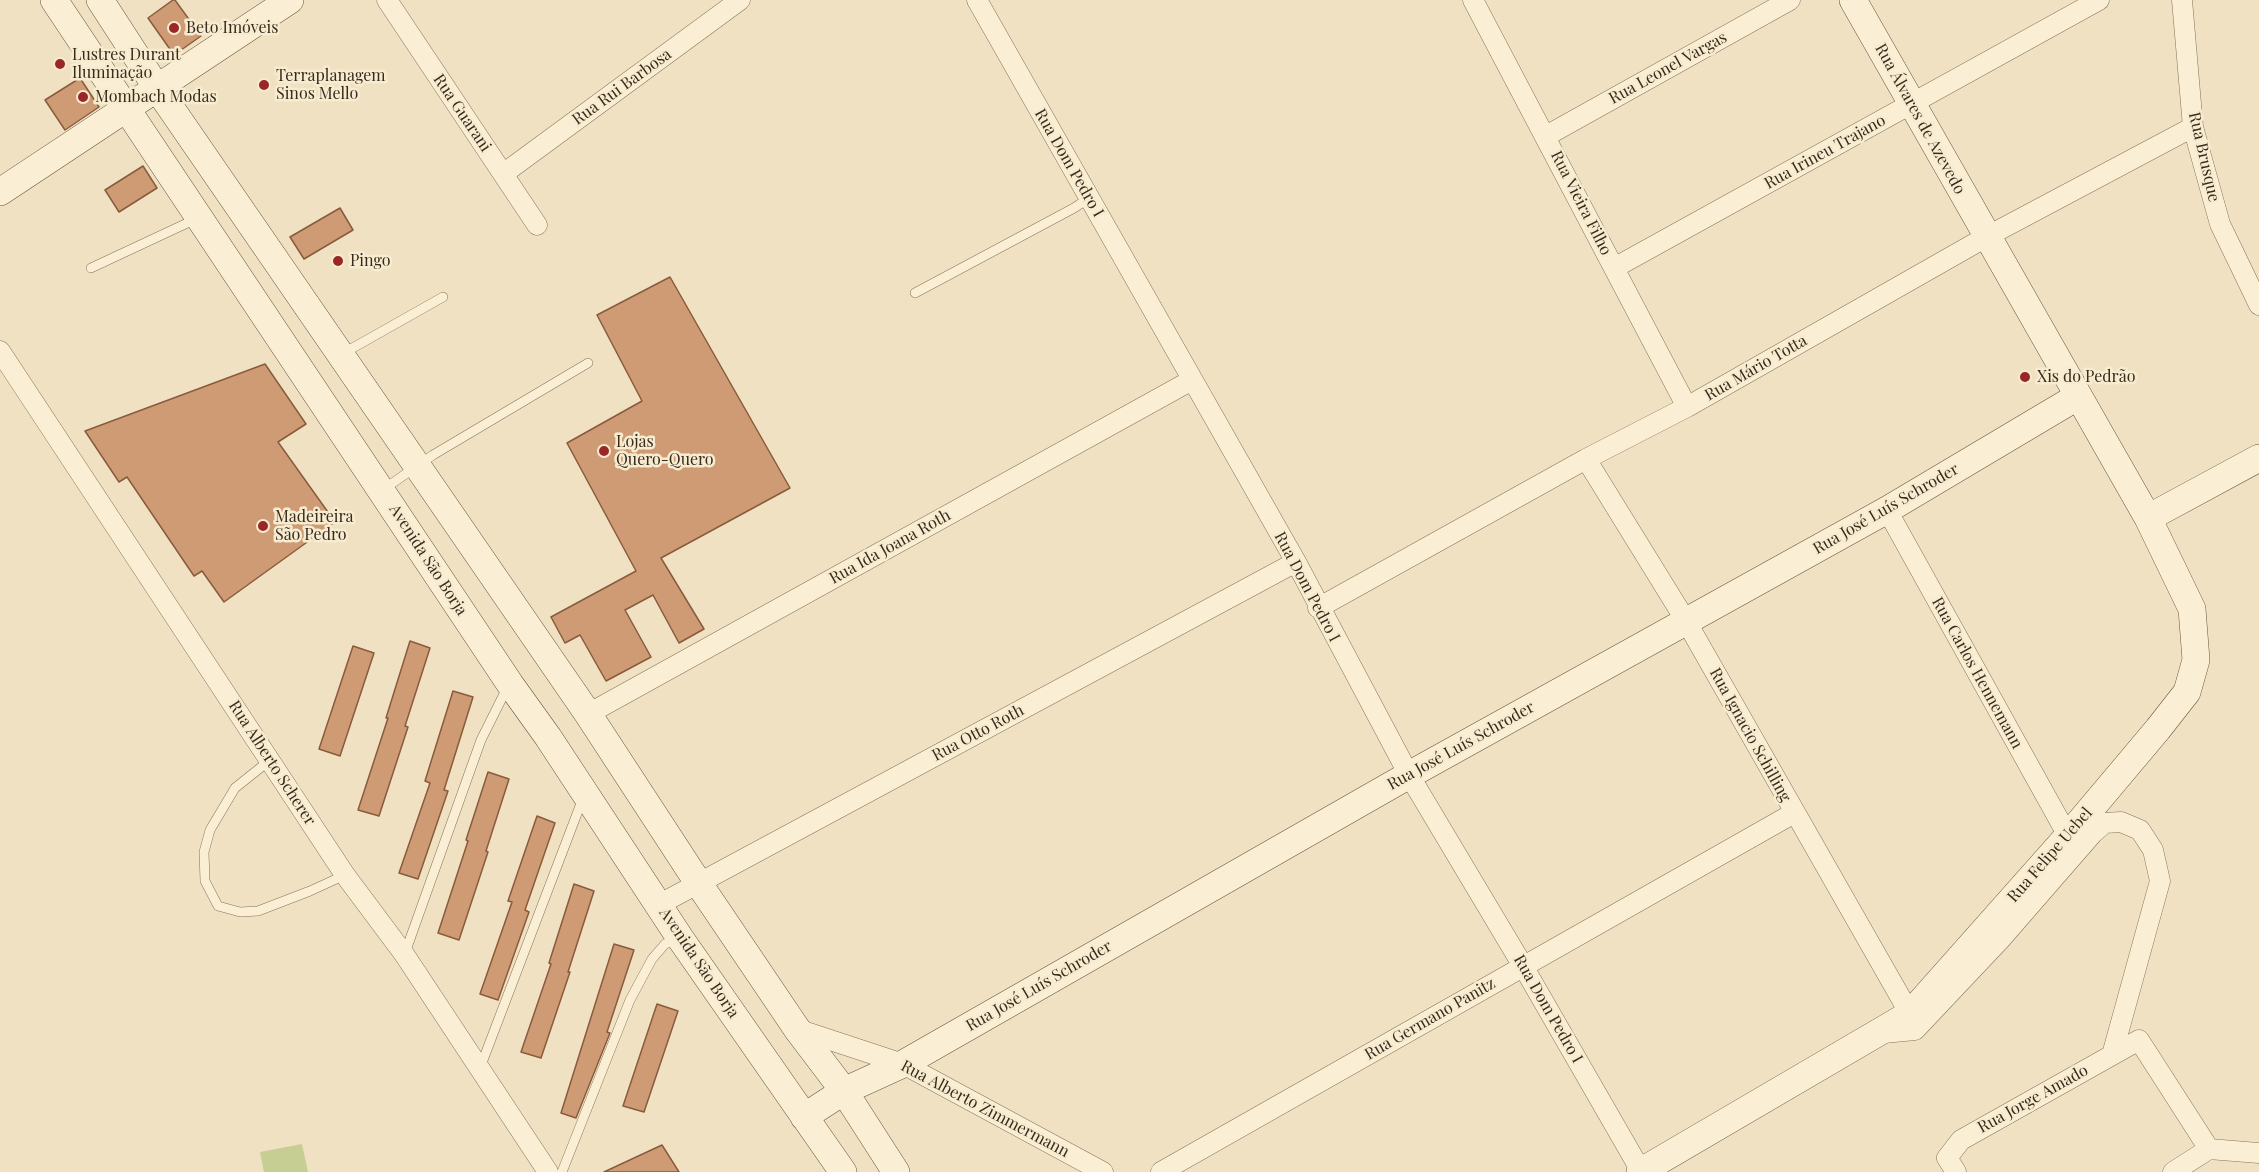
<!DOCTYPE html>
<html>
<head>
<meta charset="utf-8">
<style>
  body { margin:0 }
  canvas { display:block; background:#efe1c1 }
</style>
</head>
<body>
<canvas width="2259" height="1172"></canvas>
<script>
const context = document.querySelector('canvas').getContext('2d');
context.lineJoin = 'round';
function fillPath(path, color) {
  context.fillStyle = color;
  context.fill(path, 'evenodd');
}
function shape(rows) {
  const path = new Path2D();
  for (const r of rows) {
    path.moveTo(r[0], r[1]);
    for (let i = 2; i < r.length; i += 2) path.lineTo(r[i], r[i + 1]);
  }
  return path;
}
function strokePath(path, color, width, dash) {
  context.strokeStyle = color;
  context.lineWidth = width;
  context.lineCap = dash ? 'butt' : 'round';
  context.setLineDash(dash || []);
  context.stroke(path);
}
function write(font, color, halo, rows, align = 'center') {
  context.font = font + ' "Playfair Display",serif';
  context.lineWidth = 5;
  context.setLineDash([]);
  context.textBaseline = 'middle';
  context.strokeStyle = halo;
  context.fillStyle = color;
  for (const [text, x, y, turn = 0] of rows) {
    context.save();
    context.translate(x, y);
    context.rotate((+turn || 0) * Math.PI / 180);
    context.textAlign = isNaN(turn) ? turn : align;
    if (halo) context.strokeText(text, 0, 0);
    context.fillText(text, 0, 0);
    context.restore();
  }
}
fillPath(shape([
  [302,1144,308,1172,264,1172,260,1152]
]), '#c7ce94');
const building = shape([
  [173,0,175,0,201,36,174,55,148,18,173,0],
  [80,78,99,107,65,130,45,100,80,78],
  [143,166,157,188,119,212,105,190,143,166],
  [340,208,353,230,304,259,290,237,340,208],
  [670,277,790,488,661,558,704,629,679,643,653,595,625,610,651,657,606,681,580,635,565,643,551,617,636,571,567,443,642,401,597,315,670,277],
  [265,364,306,424,278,442,335,522,224,602,202,571,194,576,127,477,119,482,85,431,265,364],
  [410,641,430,648,405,726,408,727,379,816,358,810,388,718,386,718,410,641],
  [353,646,374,653,340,756,319,749,353,646],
  [453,691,473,697,444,790,448,791,418,879,399,873,430,783,425,781,453,691],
  [488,772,509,779,486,851,488,852,459,940,438,933,468,841,466,840,488,772],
  [537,816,555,823,525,910,529,912,498,1000,480,994,512,902,508,901,537,816],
  [574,884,594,891,568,972,570,972,541,1058,521,1052,551,964,549,963,574,884],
  [614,944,634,950,607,1032,610,1033,576,1118,561,1113,614,944],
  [657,1004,678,1011,644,1112,623,1106,657,1004],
  [662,1145,679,1172,604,1172,662,1145]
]);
fillPath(building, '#cf9b75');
strokePath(building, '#895b3d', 1.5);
const lane = shape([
  [91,268,198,218],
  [915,293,1074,208,1089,198],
  [342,354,443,297],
  [384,489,433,455,588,363],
  [270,760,235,788,210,830,204,852,205,881,218,906,240,912,258,911,310,891,345,875],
  [405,953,481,740,508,686],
  [480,1068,583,798],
  [562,1172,630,1000,652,959,665,944,677,939]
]);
const street = shape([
  [387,0,537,225],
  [977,0,1296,562,1409,775,1523,966,1641,1171],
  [1473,0,1687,407],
  [2182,0,2193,127,2220,224,2259,305],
  [1546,136,1790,0],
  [503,174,740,0],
  [1614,268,2099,0],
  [0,351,345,875,404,954,548,1172],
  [1586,459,1686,621,1910,1014],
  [1887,510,2068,836],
  [1318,608,1586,459,1687,407,1986,237,2193,127],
  [588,714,1192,380],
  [660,904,1296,562],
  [797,1029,903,1064,1103,1172],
  [1883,1033,1915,1030,2000,940,2093,833,2105,823,2121,822,2140,830,2153,850,2160,881,2112,1055],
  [1161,1172,1794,813],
  [1956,1172,1947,1158,1961,1140,2139,1040,2209,1149,2259,1153],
  [2173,1172,2209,1149]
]);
const secondary = shape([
  [54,0,510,684,548,737,680,938,843,1172],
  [100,0,157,88,588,714,699,884,797,1029,844,1091,896,1172],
  [0,192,290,0],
  [2148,518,2259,458],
  [804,1117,844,1091,903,1064,1409,775,1887,510,2077,397],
  [1640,1172,1910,1014,2068,836,2158,729,2187,692,2196,660,2192,609,2148,518,1853,0]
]);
strokePath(lane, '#897258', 10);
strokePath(street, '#897258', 21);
strokePath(secondary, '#6b533b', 28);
strokePath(lane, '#faefd4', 9);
strokePath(street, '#faefd4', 20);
strokePath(secondary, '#faefd4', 27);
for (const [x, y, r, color] of [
  [174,28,6,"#9a2626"],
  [60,64,6,"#9a2626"],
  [264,85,6,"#9a2626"],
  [83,97,6,"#9a2626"],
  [338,261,6,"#9a2626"],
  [2025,377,6,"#9a2626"],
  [604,451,6,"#9a2626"],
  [263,526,6,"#9a2626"]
]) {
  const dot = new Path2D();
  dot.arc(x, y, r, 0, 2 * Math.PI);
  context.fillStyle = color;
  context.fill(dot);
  strokePath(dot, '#f7ecd0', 2);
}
write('16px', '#382a1d', '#f7ecd0', [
  ["Beto Imóveis",186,28],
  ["Lustres Durant",72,55],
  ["Iluminação",72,73],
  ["Terraplanagem",276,76],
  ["Sinos Mello",276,94],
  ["Mombach Modas",95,97],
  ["Pingo",350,261],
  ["Xis do Pedrão",2037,377],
  ["Lojas",616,442],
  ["Quero-Quero",616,460],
  ["Madeireira",275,517],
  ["São Pedro",275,535]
], 'left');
write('16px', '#382a1d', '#f7ecd0', [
  ["Rua Leonel Vargas",1668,68,-29],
  ["Rua Rui Barbosa",622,87,-36],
  ["Rua Guarani",462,113,56],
  ["Rua Álvares de Azevedo",1920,119,61],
  ["Rua Irineu Trajano",1825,152,-29],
  ["Rua Brusque",2204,157,77],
  ["Rua Dom Pedro I",1069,163,60],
  ["Rua Vieira Filho",1581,203,63],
  ["Rua Mário Totta",1756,368,-30],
  ["Rua José Luís Schroder",1886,509,-30],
  ["Rua Ida Joana Roth",890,547,-29],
  ["Avenida São Borja",428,560,57],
  ["Rua Dom Pedro I",1307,587,62],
  ["Rua Carlos Hennemann",1977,673,61],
  ["Rua Otto Roth",978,733,-28],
  ["Rua Ignacio Schilling",1750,735,61],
  ["Rua José Luís Schroder",1461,746,-29],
  ["Rua Alberto Scherer",272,763,57],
  ["Rua Felipe Uebel",2050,855,-49],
  ["Avenida São Borja",699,963,56],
  ["Rua José Luís Schroder",1039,986,-30],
  ["Rua Dom Pedro I",1548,1009,60],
  ["Rua Germano Panitz",1430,1019,-30],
  ["Rua Jorge Amado",2033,1099,-29],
  ["Rua Alberto Zimmermann",985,1109,28]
]);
</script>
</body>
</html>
